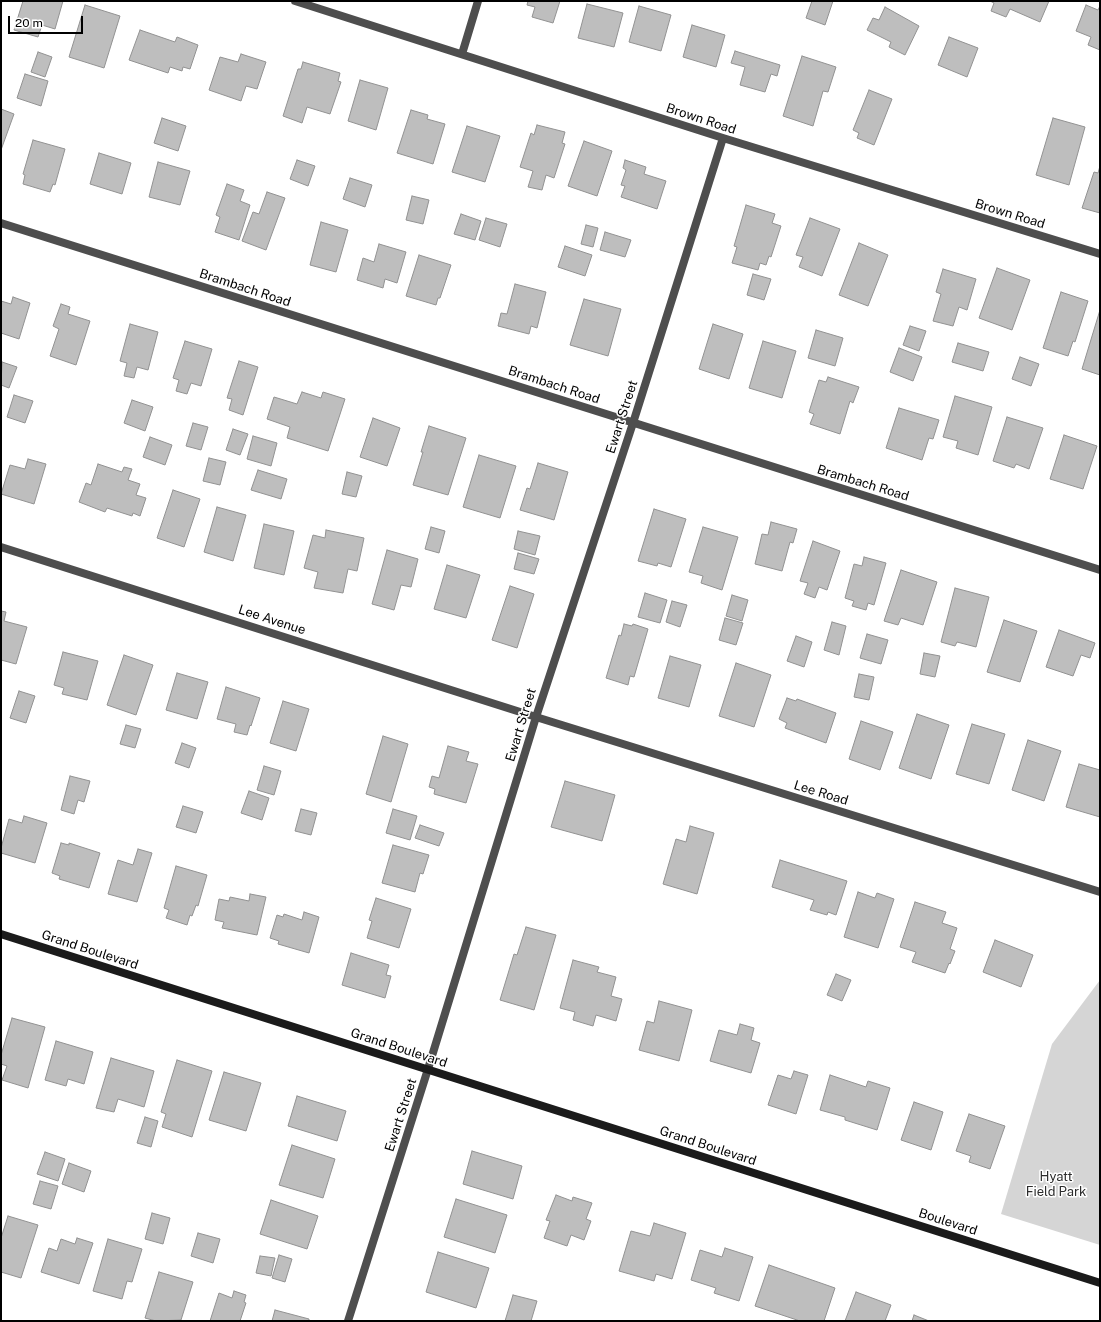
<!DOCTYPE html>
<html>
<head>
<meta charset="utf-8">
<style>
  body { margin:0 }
  #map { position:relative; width:1101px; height:1322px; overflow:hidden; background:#fff; font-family:"Public Sans",sans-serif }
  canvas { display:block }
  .frame { position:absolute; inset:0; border:2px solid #000; pointer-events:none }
  .scale { position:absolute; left:8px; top:16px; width:75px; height:18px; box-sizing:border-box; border:2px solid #000; border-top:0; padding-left:5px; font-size:12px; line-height:14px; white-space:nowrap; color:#000; -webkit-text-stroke:3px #fff; paint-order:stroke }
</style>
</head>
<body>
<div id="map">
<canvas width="1101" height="1322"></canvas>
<div class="frame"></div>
<div class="scale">20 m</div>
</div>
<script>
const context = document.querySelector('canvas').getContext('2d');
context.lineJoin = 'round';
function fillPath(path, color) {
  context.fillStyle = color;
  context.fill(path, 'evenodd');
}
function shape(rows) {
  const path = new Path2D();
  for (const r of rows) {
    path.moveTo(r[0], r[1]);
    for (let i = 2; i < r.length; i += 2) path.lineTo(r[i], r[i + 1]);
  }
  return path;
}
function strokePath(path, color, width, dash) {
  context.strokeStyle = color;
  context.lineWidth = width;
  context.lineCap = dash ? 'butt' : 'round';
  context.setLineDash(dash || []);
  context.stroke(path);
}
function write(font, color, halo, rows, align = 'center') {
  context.font = font + ' "Public Sans",sans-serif';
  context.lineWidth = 3;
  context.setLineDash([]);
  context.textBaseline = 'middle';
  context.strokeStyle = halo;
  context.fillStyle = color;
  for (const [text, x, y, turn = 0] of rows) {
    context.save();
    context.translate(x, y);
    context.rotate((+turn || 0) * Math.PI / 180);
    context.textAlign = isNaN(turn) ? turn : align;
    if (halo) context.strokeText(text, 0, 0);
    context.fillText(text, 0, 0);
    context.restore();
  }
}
fillPath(shape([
  [1100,980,1100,1245,1001,1214,1052,1044]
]), '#d5d5d5');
const building = shape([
  [23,1,63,1,55,29,42,25,38,37,14,30,23,1],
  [528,1,560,1,553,23,532,17,535,7,527,5,528,1],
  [812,1,833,1,825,25,806,18,812,1],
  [990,1,1049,1,1040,22,1010,9,1006,17,991,11,994,3,990,1],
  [587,4,623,13,614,47,578,38,587,4],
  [85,5,120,16,104,68,69,57,85,5],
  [1086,5,1098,10,1100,6,1100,50,1088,45,1091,37,1076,31,1086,5],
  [639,6,671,15,661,51,629,42,639,6],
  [885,7,919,26,905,55,889,47,891,42,867,30,873,18,879,20,885,7],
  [692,25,725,35,716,67,683,57,692,25],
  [140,30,175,42,177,37,198,45,190,69,183,67,182,71,170,67,168,73,129,60,140,30],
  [949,37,978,48,967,77,938,65,949,37],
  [735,51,780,65,777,76,771,74,765,92,740,85,745,67,731,63,735,51],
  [38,52,52,57,45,77,31,72,38,52],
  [241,54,266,62,257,89,246,86,241,101,209,90,220,57,238,62,241,54],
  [802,56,836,67,828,92,823,91,813,126,783,116,802,56],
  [303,62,340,73,338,81,341,82,330,114,307,107,302,123,283,116,298,69,301,69,303,62],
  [25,74,48,81,41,106,17,98,25,74],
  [360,80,388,88,376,130,348,121,360,80],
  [869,90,892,99,874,145,857,138,859,133,853,130,869,90],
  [1,109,14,114,1,150,1,109],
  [411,110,428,115,427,119,445,124,433,164,397,153,411,110],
  [162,118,186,126,178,151,154,143,162,118],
  [1053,118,1085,127,1069,185,1036,175,1053,118],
  [537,125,565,132,562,143,565,144,554,178,546,175,542,190,528,187,533,171,520,167,531,133,534,135,537,125],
  [467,126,500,136,485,182,452,172,467,126],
  [33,140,65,149,55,185,53,184,50,192,23,184,25,175,23,174,33,140],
  [584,141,612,151,597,196,568,186,584,141],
  [99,153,131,163,122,194,90,184,99,153],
  [297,160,315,166,308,186,290,179,297,160],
  [625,160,646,167,644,174,666,181,657,209,621,197,625,186,621,185,626,170,623,168,625,160],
  [158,162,190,171,180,205,149,197,158,162],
  [1100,166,1100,213,1082,208,1094,172,1098,173,1100,166],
  [350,178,372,185,365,207,343,199,350,178],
  [227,184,244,190,240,201,250,205,239,240,215,232,220,217,216,215,227,184],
  [267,192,285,198,266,250,242,241,253,212,259,214,267,192],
  [412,196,429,200,423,224,406,220,412,196],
  [746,205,775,214,772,223,781,226,771,257,769,256,766,265,760,263,758,270,732,263,737,247,734,246,746,205],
  [461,214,481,221,475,240,454,234,461,214],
  [486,218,507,224,500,247,479,240,486,218],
  [810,218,840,229,822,276,799,267,803,257,796,255,810,218],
  [321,222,348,230,336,272,310,265,321,222],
  [586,225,598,228,593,247,581,244,586,225],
  [605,232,631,240,625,257,600,250,605,232],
  [859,243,888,255,868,306,839,295,859,243],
  [379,244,406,252,397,283,385,279,383,288,357,280,363,258,374,262,379,244],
  [565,246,592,255,585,276,558,267,565,246],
  [419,255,451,265,440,298,438,298,436,305,406,296,419,255],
  [997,268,1030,280,1012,330,979,318,997,268],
  [943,269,976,279,967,310,959,307,953,326,933,321,941,294,936,292,943,269],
  [753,274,771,279,764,300,747,295,753,274],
  [515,284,546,292,537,328,531,326,529,334,498,326,501,313,507,314,515,284],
  [1061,292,1088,301,1075,342,1073,341,1068,356,1043,348,1061,292],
  [13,297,30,303,19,339,1,333,1,301,11,304,13,297],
  [584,299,621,309,608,356,570,345,584,299],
  [61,304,70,307,68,314,90,321,76,365,50,356,59,329,53,326,61,304],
  [1100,310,1100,375,1082,369,1100,310],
  [130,324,158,332,148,370,137,367,134,378,124,376,127,363,120,361,130,324],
  [713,324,743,334,729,379,699,369,713,324],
  [910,326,926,331,919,351,903,345,910,326],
  [816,330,843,338,835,366,808,358,816,330],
  [185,341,212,349,201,386,191,383,187,394,176,391,179,380,173,378,185,341],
  [763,341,796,351,782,398,749,388,763,341],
  [958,343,989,352,983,371,952,362,958,343],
  [899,348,922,357,913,381,890,372,899,348],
  [1020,357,1039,364,1031,386,1012,379,1020,357],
  [239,361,258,367,243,415,229,410,232,399,227,398,239,361],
  [2,362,17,367,9,388,1,385,2,362],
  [828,377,859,387,853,403,850,401,840,434,810,424,814,414,809,412,819,380,826,382,828,377],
  [302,392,321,398,323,392,345,399,328,451,287,438,290,427,267,419,274,397,297,404,302,392],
  [14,395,33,401,25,423,7,417,14,395],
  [955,396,992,407,978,455,956,448,958,441,943,437,955,396],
  [132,400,153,407,145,431,124,423,132,400],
  [899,408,939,420,933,439,929,438,922,460,886,448,899,408],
  [1007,417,1043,428,1029,469,1016,464,1014,468,993,461,1007,417],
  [373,418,400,428,387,466,360,457,373,418],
  [193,423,208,427,201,450,186,446,193,423],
  [429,426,466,438,448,495,413,485,423,452,421,452,429,426],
  [233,429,248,434,240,455,226,450,233,429],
  [1064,435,1097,446,1083,489,1050,479,1064,435],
  [253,436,277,443,271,466,247,459,253,436],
  [150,437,172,445,165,465,143,457,150,437],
  [479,455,516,466,500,518,463,507,479,455],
  [209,458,226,462,220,485,203,481,209,458],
  [28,459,46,464,34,504,1,494,10,465,25,469,28,459],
  [538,463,568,472,554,520,520,510,527,488,530,489,538,463],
  [98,464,122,472,124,467,132,469,128,480,140,484,136,495,146,498,140,516,133,513,132,516,107,508,105,512,79,502,86,483,91,485,98,464],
  [258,470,287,479,281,499,251,490,258,470],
  [347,472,362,476,356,497,342,494,347,472],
  [173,490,200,499,184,547,157,538,173,490],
  [217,507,246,515,233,561,204,552,217,507],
  [654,509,686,519,671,567,658,563,657,566,638,561,654,509],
  [771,522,797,529,793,543,790,542,782,571,755,564,762,534,768,535,771,522],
  [264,524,294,531,284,575,254,568,264,524],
  [431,527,445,531,439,553,425,549,431,527],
  [703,527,738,537,722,590,701,583,703,576,689,572,703,527],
  [326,530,364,538,357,571,348,569,343,593,314,588,318,572,304,568,313,535,325,538,326,530],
  [518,531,540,536,535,555,514,549,518,531],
  [813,541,840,551,827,590,819,587,815,598,804,594,808,583,800,581,813,541],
  [387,550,418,559,411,587,401,585,394,610,372,604,387,550],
  [518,553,539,559,534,574,514,569,518,553],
  [864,557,886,563,874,605,868,603,866,610,852,606,854,601,845,598,854,564,862,566,864,557],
  [447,565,480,575,466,618,434,609,447,565],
  [901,570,937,582,923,625,901,618,898,625,884,621,901,570],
  [510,586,534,594,517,648,492,640,510,586],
  [955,588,989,597,976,647,957,642,955,646,941,642,955,588],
  [645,593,667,600,660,623,638,617,645,593],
  [732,595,748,600,742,621,726,616,732,595],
  [672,601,687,605,680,627,666,622,672,601],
  [1,611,6,612,4,621,27,627,16,664,1,660,1,611],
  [725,618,743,623,736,645,719,640,725,618],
  [1004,620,1037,631,1020,682,987,672,1004,620],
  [832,622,846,626,839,655,824,650,832,622],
  [624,624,632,626,633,624,648,629,634,677,630,676,628,685,606,678,619,635,621,636,624,624],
  [1059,630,1095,643,1090,658,1081,655,1073,676,1046,667,1059,630],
  [867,634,888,640,881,664,860,658,867,634],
  [796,636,812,642,804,667,787,661,796,636],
  [63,652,98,661,87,700,62,694,64,688,54,685,63,652],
  [924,653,940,656,935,677,920,674,924,653],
  [124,655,153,665,136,715,107,705,124,655],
  [670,656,701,665,689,707,658,698,670,656],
  [736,663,771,675,754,727,719,716,736,663],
  [177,673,208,682,197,719,166,710,177,673],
  [859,674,874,677,869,700,854,697,859,674],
  [226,687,260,698,251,726,250,725,247,735,234,732,236,724,217,719,226,687],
  [19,691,35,696,26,723,10,718,19,691],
  [787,698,796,701,797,699,836,713,826,743,785,728,787,723,779,719,787,698],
  [283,701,309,709,296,751,270,743,283,701],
  [917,714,949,725,931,779,899,768,917,714],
  [861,721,893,732,880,770,849,759,861,721],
  [972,724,1005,734,989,784,956,774,972,724],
  [126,725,141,729,135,748,120,744,126,725],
  [383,736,408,744,391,802,366,794,383,736],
  [1028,740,1061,751,1044,801,1012,790,1028,740],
  [182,743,196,748,189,768,175,763,182,743],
  [448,746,469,752,466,761,478,764,466,803,434,794,435,789,429,787,432,776,439,778,448,746],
  [1079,764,1100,770,1100,817,1066,807,1079,764],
  [264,766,281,771,274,795,257,790,264,766],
  [70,776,90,781,84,802,78,800,74,814,61,810,70,776],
  [565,781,615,795,602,841,551,827,565,781],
  [249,791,269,798,262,820,241,813,249,791],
  [183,806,203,812,196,833,176,827,183,806],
  [301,809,317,813,311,835,295,831,301,809],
  [393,809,417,816,410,840,386,833,393,809],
  [24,816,47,823,35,863,1,853,1,848,9,819,22,823,24,816],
  [420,825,444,833,439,846,415,838,420,825],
  [690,826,714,833,697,894,663,884,676,839,686,842,690,826],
  [61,843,69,845,69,843,100,853,89,888,59,879,60,876,52,873,61,843],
  [393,845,429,855,423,874,420,873,415,892,382,883,393,845],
  [138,849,152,853,137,902,108,894,118,860,133,865,138,849],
  [780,860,847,881,836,915,828,912,827,915,810,910,814,900,772,887,780,860],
  [176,866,207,875,198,906,196,905,192,916,190,915,187,925,166,918,169,910,164,908,176,866],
  [858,892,875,898,877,893,894,899,878,948,844,937,858,892],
  [250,894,266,897,257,935,222,928,224,922,215,920,219,899,229,901,230,897,249,901,250,894],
  [376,898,411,909,399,948,367,938,372,921,369,920,376,898],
  [915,902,946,912,942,923,957,928,950,949,955,951,950,964,949,963,945,973,912,962,916,952,900,947,915,902],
  [304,912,319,917,309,953,278,944,279,941,270,938,277,915,283,917,284,914,302,920,304,912],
  [526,927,556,935,534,1010,500,1000,514,954,517,955,526,927],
  [995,940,1033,955,1021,987,983,972,995,940],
  [351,953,389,965,386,975,391,976,385,998,342,985,351,953],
  [573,960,599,967,597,972,616,977,611,996,622,999,616,1021,596,1015,593,1026,573,1020,575,1012,560,1008,573,960],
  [836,974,851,980,842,1001,827,995,836,974],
  [659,1001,692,1010,679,1061,639,1050,647,1021,654,1023,659,1001],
  [12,1018,45,1027,28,1088,2,1080,7,1066,1,1064,1,1055,12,1018],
  [740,1024,754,1028,751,1040,760,1043,751,1073,710,1061,719,1030,737,1035,740,1024],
  [56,1041,93,1052,84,1084,68,1079,66,1086,45,1080,56,1041],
  [111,1058,154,1071,144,1107,118,1099,114,1112,96,1108,111,1058],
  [177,1060,212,1071,192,1137,162,1127,166,1114,161,1112,177,1060],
  [794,1071,808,1075,796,1114,768,1105,778,1075,791,1079,794,1071],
  [224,1072,261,1083,246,1131,209,1120,224,1072],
  [830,1075,866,1087,868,1081,890,1088,877,1130,845,1120,845,1117,820,1110,830,1075],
  [297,1096,346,1111,337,1141,288,1126,297,1096],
  [914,1102,943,1112,931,1150,901,1140,914,1102],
  [969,1114,1005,1126,990,1169,969,1162,971,1156,956,1151,969,1114],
  [145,1117,158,1121,151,1147,137,1143,145,1117],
  [292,1145,335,1159,323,1198,279,1185,292,1145],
  [472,1151,522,1166,513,1199,463,1184,472,1151],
  [45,1152,65,1159,58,1181,37,1174,45,1152],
  [69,1163,91,1171,84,1192,62,1184,69,1163],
  [40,1181,58,1186,51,1209,33,1204,40,1181],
  [556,1195,572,1201,573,1197,592,1203,586,1219,591,1221,584,1240,571,1235,567,1246,544,1238,550,1221,546,1220,556,1195],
  [456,1199,507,1215,495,1253,444,1237,456,1199],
  [271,1200,318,1216,307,1249,260,1234,271,1200],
  [152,1213,170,1218,163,1244,145,1239,152,1213],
  [8,1216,38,1225,21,1278,1,1272,1,1238,8,1216],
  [654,1223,686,1233,672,1279,656,1274,654,1281,619,1271,631,1231,650,1236,654,1223],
  [198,1233,220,1239,213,1263,191,1256,198,1233],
  [77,1238,93,1243,79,1284,41,1272,49,1248,57,1251,61,1239,75,1244,77,1238],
  [108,1239,142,1249,132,1282,127,1281,122,1299,93,1291,108,1239],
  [725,1248,753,1257,739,1301,714,1293,716,1288,691,1280,700,1250,722,1257,725,1248],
  [438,1252,489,1268,476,1308,426,1292,438,1252],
  [279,1255,292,1259,285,1282,272,1278,279,1255],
  [260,1256,275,1258,271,1276,256,1273,260,1256],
  [769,1265,835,1288,824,1321,800,1321,755,1306,769,1265],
  [159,1272,193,1282,181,1320,156,1321,145,1318,159,1272],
  [234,1291,246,1295,244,1302,246,1303,240,1321,210,1321,219,1293,232,1298,234,1291],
  [856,1292,891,1305,885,1321,845,1321,856,1292],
  [513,1295,537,1301,531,1321,505,1321,513,1295],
  [275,1310,309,1319,309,1321,272,1321,275,1310],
  [914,1315,929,1321,912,1321,914,1315]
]);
fillPath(building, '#bebebe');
strokePath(building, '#929292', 1);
strokePath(shape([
  [295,1,723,138,1100,254],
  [462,54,478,1],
  [1,223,1100,570],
  [1,547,536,717,1100,892],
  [348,1321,428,1069,536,717,633,423,723,138]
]), '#4e4e4e', 8);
strokePath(shape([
  [1,934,1100,1283]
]), '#1b1b1b', 8);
write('13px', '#000', '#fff', [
  ["Brown Road",701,119,18],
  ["Brown Road",1010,214,17],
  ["Brambach Road",245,288,18],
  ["Brambach Road",554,385,18],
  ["Ewart Street",622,417,-72],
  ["Brambach Road",863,483,17],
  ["Lee Avenue",272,620,18],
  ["Ewart Street",521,725,-73],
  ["Lee Road",821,793,17],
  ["Grand Boulevard",90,950,18],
  ["Grand Boulevard",399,1048,18],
  ["Ewart Street",401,1115,-72],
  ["Grand Boulevard",708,1146,18],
  ["Boulevard",948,1222,18]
]);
write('13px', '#2c2c2c', '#fff', [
  ["Hyatt",1056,1177],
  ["Field Park",1056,1192]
]);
</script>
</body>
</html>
